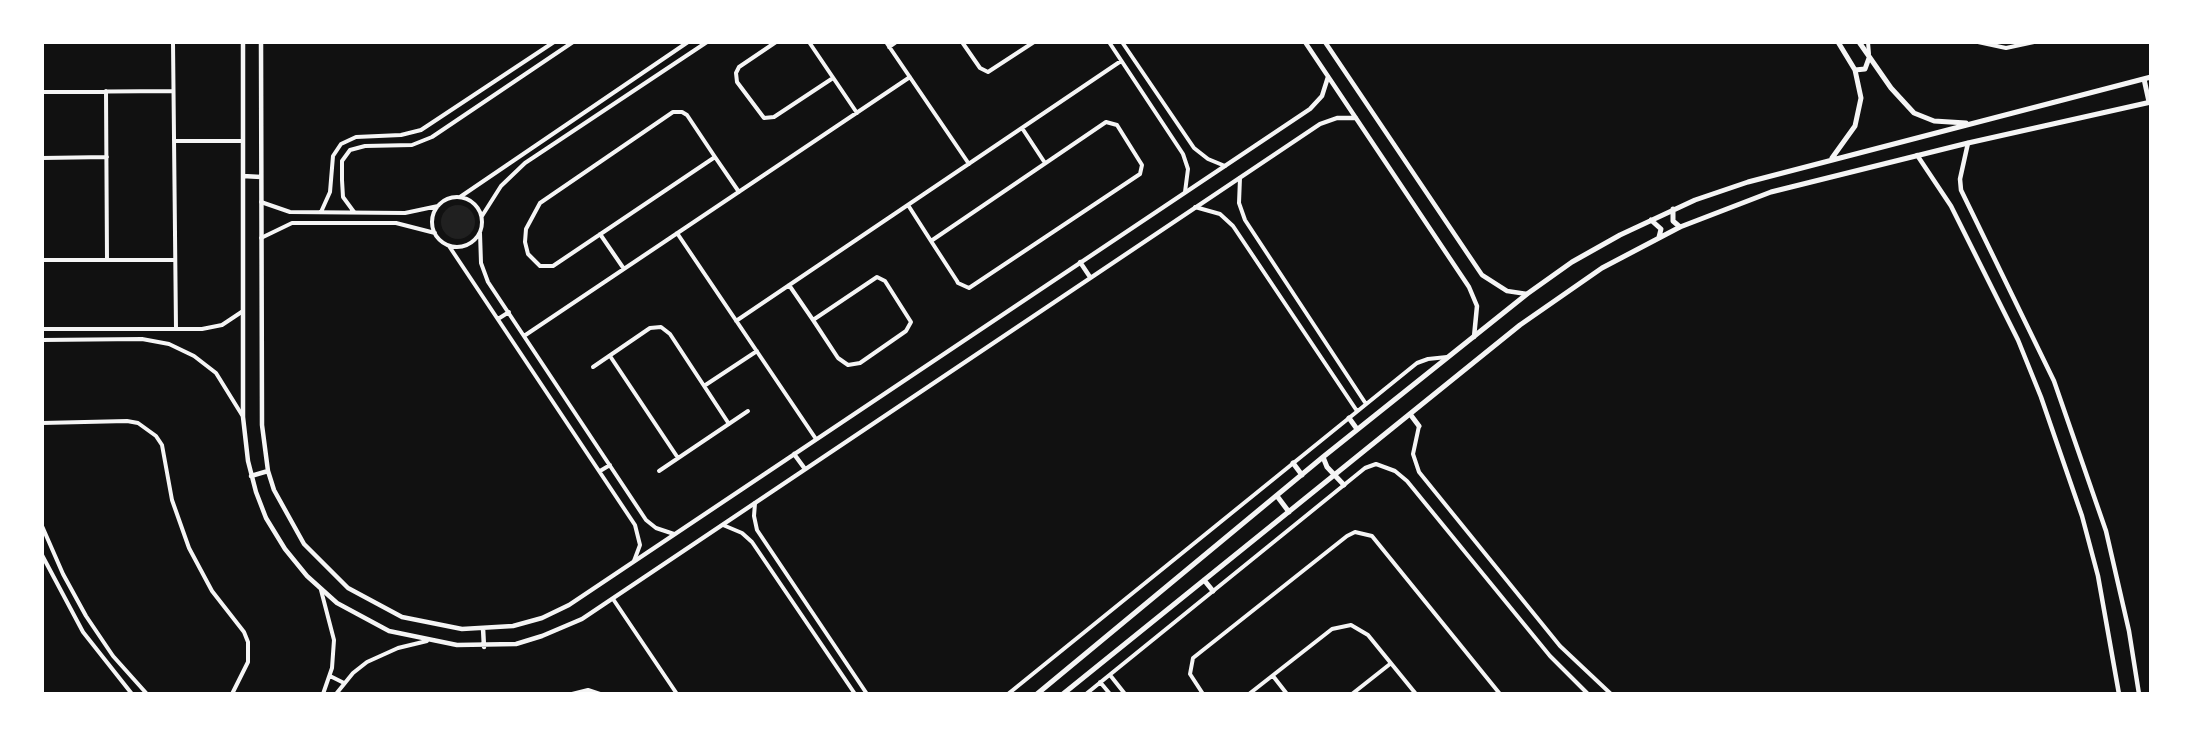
<!DOCTYPE html>
<html>
<head>
<meta charset="utf-8">
<style>
  body { margin:0 }
  #map { position:relative; width:2193px; height:736px; overflow:hidden; background:#111; font-family:"Noto Serif",serif }
  canvas { display:block }
  .frame { position:absolute; inset:0; border:44px solid #fff; pointer-events:none }
</style>
</head>
<body>
<div id="map">
<canvas width="2193" height="736"></canvas>
<div class="frame"></div>
</div>
<script>
const context = document.querySelector('canvas').getContext('2d');
context.lineJoin = 'round';
function fillPath(path, color) {
  context.fillStyle = color;
  context.fill(path, 'evenodd');
}
function shape(rows) {
  const path = new Path2D();
  for (const r of rows) {
    if (r.length === 3) {
      path.moveTo(r[0] + r[2], r[1]);
      path.arc(r[0], r[1], r[2], 0, 2 * Math.PI);
      continue;
    }
    path.moveTo(r[0], r[1]);
    for (let i = 2; i < r.length; i += 2) path.lineTo(r[i], r[i + 1]);
  }
  return path;
}
function strokePath(path, color, width, dash) {
  context.strokeStyle = color;
  context.lineWidth = width;
  context.lineCap = dash ? 'butt' : 'round';
  context.setLineDash(dash || []);
  context.stroke(path);
}
fillPath(shape([
  [458,222,17]
]), '#202020');
strokePath(shape([
  [173,42,176,329],
  [776,42,739,67,736,73,737,82,764,118,774,117,833,78],
  [809,42,857,113],
  [886,42,969,164],
  [962,42,980,68,988,72,1034,42],
  [1109,42,1183,154,1188,169,1185,192],
  [1122,42,1194,148,1208,159,1225,166],
  [1868,42,1869,54],
  [1978,42,2006,48,2034,42],
  [889,47,896,42],
  [106,91,107,260],
  [42,92,173,91],
  [1022,128,1045,163],
  [174,141,243,141],
  [715,157,553,266,540,266,528,254,525,242,526,229,540,203,673,112,682,112,687,115,715,157,739,192],
  [42,158,107,157],
  [1240,178,1239,203,1245,220,1366,404],
  [460,197,688,42],
  [457,222,25],
  [261,202,290,212,405,213,438,206],
  [908,205,931,241,957,281,958,283,969,288,1140,174,1142,165,1117,125,1106,122,931,241],
  [1195,207,1220,214,1233,226,1357,411],
  [321,212,330,192,333,156,341,144,356,137,401,135,421,130,554,42],
  [354,212,343,197,342,180,342,161,350,150,365,146,412,145,432,137,573,42],
  [482,216,501,186,525,163,707,42],
  [480,233,481,263,488,282,646,520,656,528,674,534],
  [677,233,816,439],
  [600,234,624,269],
  [261,238,292,223,396,223,435,233],
  [449,246,635,525,640,545,634,561],
  [42,260,175,260],
  [789,285,813,320,838,358,848,365,860,363,906,331,911,322,885,281,877,277,813,320],
  [498,319,509,312],
  [736,321,1121,61],
  [42,329,202,329,222,325,243,311],
  [524,336,910,77],
  [42,340,142,339,169,344,194,356,216,373,242,415],
  [610,356,678,458],
  [593,367,650,328,661,327,670,334,729,424],
  [704,386,757,351],
  [42,423,127,421,138,423,156,436,162,445,172,500,189,548,212,591,244,632,248,642,248,662,232,694],
  [1419,426,1413,454,1419,472,1560,646,1611,694],
  [600,471,610,465],
  [659,471,748,411],
  [755,503,754,516,757,530,867,694],
  [723,525,742,533,752,542,855,694],
  [42,526,63,574,86,616,113,656,147,694],
  [42,555,83,632,132,694],
  [321,590,334,640,332,668,323,694],
  [613,599,677,694],
  [1110,675,1125,694],
  [330,676,344,683],
  [1273,676,1287,694],
  [1100,682,1110,694],
  [336,694,353,673,367,662,398,648,427,641],
  [572,694,588,690,600,694],
  [1008,694,1417,363,1428,359,1447,357],
  [1086,694,1365,468,1376,464,1395,471,1407,481,1550,656,1588,694],
  [1203,694,1190,674,1193,658,1347,536,1355,532,1372,536,1500,694],
  [1249,694,1332,629,1351,625,1368,635,1416,694],
  [1352,694,1390,664]
]), '#f5f5f5', 4);
strokePath(shape([
  [243,42,243,417,248,461,256,492,266,518,285,549,307,576,337,603,389,631,457,645,516,644,542,636,582,619,1320,124,1337,118,1356,118],
  [261,42,262,425,268,471,274,490,304,544,348,588,402,617,462,629,513,626,542,618,569,605,1310,109,1322,96,1328,77],
  [1305,42,1469,287,1477,306,1474,337],
  [1325,42,1482,275,1507,291,1527,294],
  [1968,143,1960,179,1961,190,2054,381,2106,531,2129,631,2139,694],
  [1917,155,1951,206,2018,340,2041,397,2082,516,2098,576,2119,694],
  [243,176,261,177],
  [1080,262,1090,277],
  [794,454,805,469],
  [251,476,268,471],
  [483,628,484,647]
]), '#f5f5f5', 4.5);
strokePath(shape([
  [1859,42,1891,88,1914,113,1934,121,1966,123],
  [1855,70,1865,69,1869,58],
  [2144,79,2149,102],
  [1832,158,1855,126,1861,98,1855,70,1838,42],
  [1673,209,1673,221,1680,227],
  [1651,220,1661,229,1659,237],
  [1410,414,1419,426],
  [1349,418,1357,429],
  [1323,457,1327,467,1344,485],
  [1293,463,1302,475],
  [1277,496,1289,512],
  [1204,580,1213,591],
  [1037,694,1323,457,1527,294,1572,262,1620,235,1695,200,1748,182,2151,77],
  [1063,694,1520,325,1602,268,1680,227,1771,192,1968,143,2151,102]
]), '#f5f5f5', 5);
</script>
</body>
</html>
